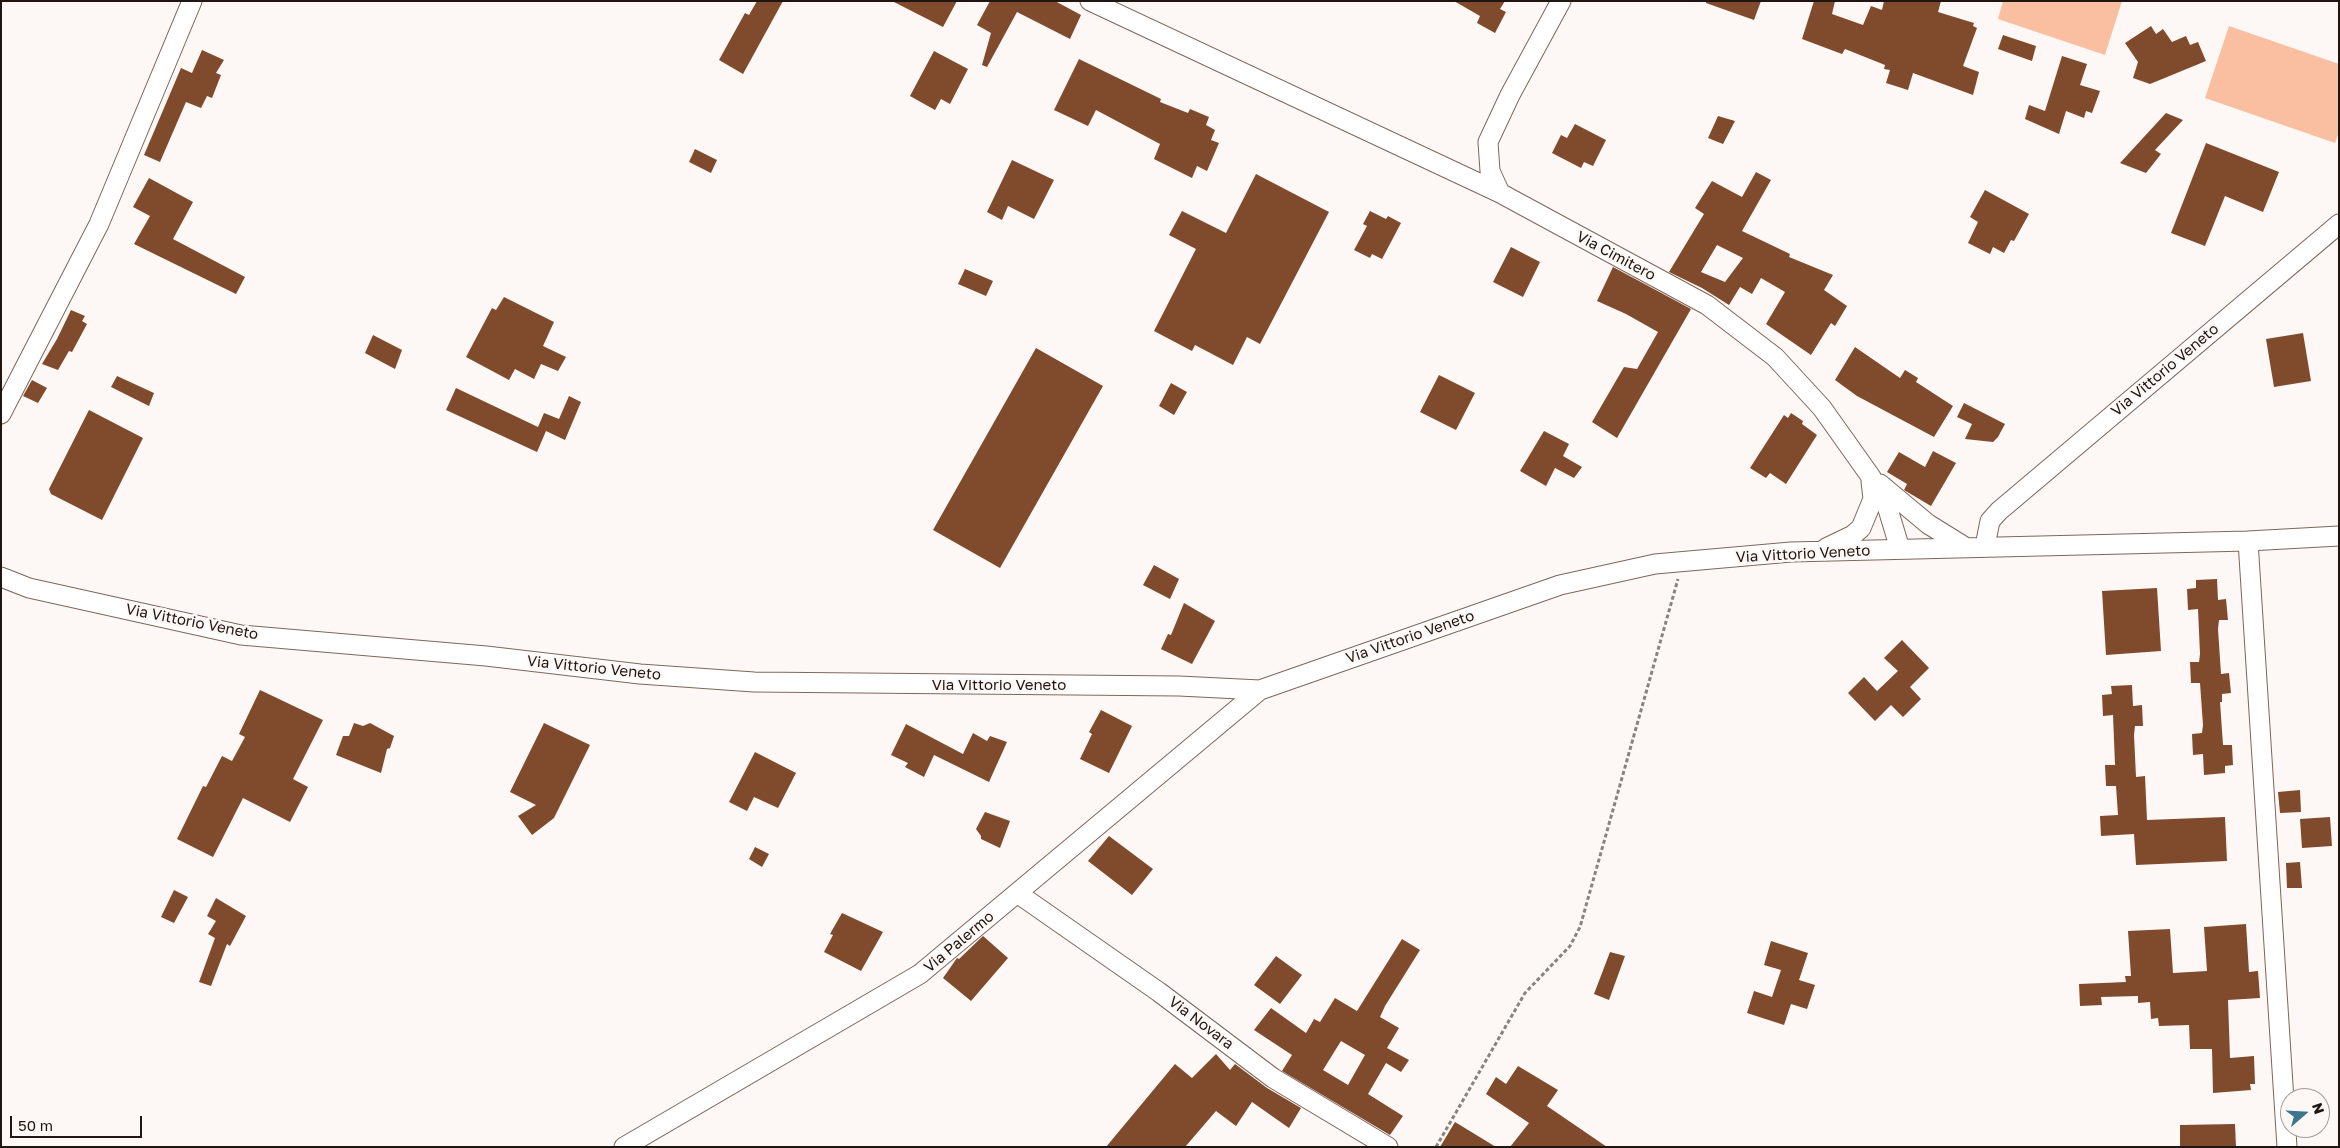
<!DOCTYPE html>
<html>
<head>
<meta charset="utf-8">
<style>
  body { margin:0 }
  #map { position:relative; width:2340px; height:1148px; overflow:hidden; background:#fdf8f5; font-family:"Golos Text",sans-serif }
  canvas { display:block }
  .frame { position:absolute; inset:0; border:2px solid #1f1611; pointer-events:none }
  .north { position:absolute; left:2280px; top:1088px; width:50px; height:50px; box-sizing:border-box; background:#fdf8f5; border:1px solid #a49e9a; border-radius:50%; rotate:71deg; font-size:14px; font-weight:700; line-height:20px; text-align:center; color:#1f1611 }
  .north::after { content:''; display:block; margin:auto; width:18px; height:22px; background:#3b758e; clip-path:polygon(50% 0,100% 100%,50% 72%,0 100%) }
  .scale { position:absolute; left:10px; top:1116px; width:132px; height:22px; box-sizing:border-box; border:2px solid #1f1611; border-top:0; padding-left:6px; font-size:15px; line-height:18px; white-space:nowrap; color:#1f1611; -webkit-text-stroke:4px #fdf8f5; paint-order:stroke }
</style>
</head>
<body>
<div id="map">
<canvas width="2340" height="1148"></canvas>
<div class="frame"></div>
<div class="north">N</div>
<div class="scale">50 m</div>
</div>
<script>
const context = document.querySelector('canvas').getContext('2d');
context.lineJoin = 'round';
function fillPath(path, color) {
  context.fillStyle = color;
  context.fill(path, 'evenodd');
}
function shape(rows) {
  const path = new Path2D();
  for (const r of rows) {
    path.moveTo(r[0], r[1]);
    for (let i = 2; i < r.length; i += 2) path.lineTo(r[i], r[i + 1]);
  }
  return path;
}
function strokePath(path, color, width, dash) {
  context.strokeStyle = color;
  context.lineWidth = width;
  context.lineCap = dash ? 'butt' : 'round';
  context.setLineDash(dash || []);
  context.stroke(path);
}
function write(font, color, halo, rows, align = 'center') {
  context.font = font + ' "Golos Text",sans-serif';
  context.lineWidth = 5;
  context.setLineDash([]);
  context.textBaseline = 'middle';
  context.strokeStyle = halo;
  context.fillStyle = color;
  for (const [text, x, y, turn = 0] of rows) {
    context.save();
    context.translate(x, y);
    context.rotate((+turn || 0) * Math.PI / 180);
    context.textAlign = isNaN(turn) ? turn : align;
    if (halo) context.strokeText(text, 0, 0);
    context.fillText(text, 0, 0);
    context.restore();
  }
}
fillPath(shape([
  [2003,1,2122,1,2105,55,1998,19],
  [2229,26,2339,64,2339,132,2335,143,2205,98]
]), '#fabfa0');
fillPath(shape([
  [757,1,783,1,743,74,719,60,745,13,749,15],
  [892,1,957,1,943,27],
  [990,1,1055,1,1081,15,1070,39,1017,12,987,67,982,65,991,33,977,25],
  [1454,1,1505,1,1500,9,1506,12,1495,33,1477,23,1480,16],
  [1706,1,1761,1,1754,20,1706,3],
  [1814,1,1835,1,1832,14,1863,25,1871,6,1882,10,1884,1,1941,1,1938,12,1974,23,1973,26,1977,28,1963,66,1979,72,1973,95,1913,73,1908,90,1886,83,1890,70,1884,69,1885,65,1845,49,1842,54,1802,39],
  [2151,26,2156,34,2163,29,2172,42,2186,36,2190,45,2198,42,2206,61,2150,84,2133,78,2138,62,2125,43],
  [2003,35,2036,46,2032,61,1998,49],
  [202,50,224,60,216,73,221,75,212,98,207,96,201,108,186,102,160,162,144,155,181,68,192,73],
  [934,51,968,69,950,104,941,99,935,110,910,96],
  [2062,56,2087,64,2080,85,2100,91,2092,113,2086,111,2084,118,2066,111,2059,134,2025,119,2029,105,2045,111],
  [1079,59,1161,99,1160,102,1188,113,1190,109,1209,117,1206,125,1215,130,1211,140,1219,143,1207,171,1197,166,1192,178,1154,159,1160,144,1096,110,1088,126,1054,110],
  [2166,113,2183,120,2155,150,2161,154,2146,173,2120,163],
  [1718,116,1735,121,1723,144,1708,138],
  [1575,124,1606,140,1593,166,1584,162,1581,168,1552,153,1561,135,1567,138],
  [2206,143,2279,172,2263,212,2225,196,2205,246,2171,233],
  [695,149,717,160,711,173,689,162],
  [1012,160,1054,180,1034,219,1008,206,1002,220,987,212],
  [1756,172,1771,180,1742,231,1790,254,1789,257,1833,275,1824,290,1847,306,1835,326,1831,323,1811,355,1766,324,1785,292,1761,278,1752,294,1740,287,1729,305,1702,288,1669,272,1704,214,1695,208,1712,181,1742,197],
  [1717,245,1743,258,1725,282,1701,272],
  [1256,174,1329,212,1260,344,1247,337,1233,365,1195,345,1192,351,1154,331,1196,249,1169,235,1182,211,1226,233],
  [149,178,193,202,173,239,245,277,236,294,134,244,150,216,133,207],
  [1985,190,2029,214,2014,241,2011,240,2004,253,1993,247,1990,254,1968,243,1978,222,1970,217],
  [1370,211,1386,219,1388,216,1401,223,1382,259,1372,254,1370,258,1354,250,1367,226,1363,224],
  [1511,247,1540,262,1523,297,1493,282],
  [1613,267,1691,309,1617,438,1592,422,1624,367,1637,369,1658,332,1626,314,1597,301],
  [965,269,993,281,986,296,958,284],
  [504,297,554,322,543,346,566,357,558,371,541,364,534,379,515,369,509,380,466,357,492,308,496,310],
  [71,310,85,316,82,321,87,324,72,352,69,351,58,370,42,364,57,339],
  [2303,333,2311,381,2274,387,2266,339],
  [373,335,402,350,395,369,365,353],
  [1855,347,1900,378,1905,370,1918,378,1916,382,1953,406,1934,437,1857,396,1835,380],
  [1036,348,1103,386,1000,568,933,530],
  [1439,375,1475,393,1456,430,1420,412],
  [117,376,154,393,149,406,111,387],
  [32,380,47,388,38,403,23,396],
  [1171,383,1187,392,1174,415,1159,406],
  [456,388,538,427,544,413,559,419,569,396,581,402,565,440,546,431,537,452,446,410],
  [1964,403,2005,424,1998,437,1993,442,1965,439,1972,424,1957,417],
  [89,410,143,438,102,520,51,494,49,489],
  [1791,413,1803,421,1802,424,1817,435,1786,484,1770,473,1766,478,1750,468,1784,415,1788,418],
  [1544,431,1569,444,1563,456,1582,467,1574,478,1555,468,1546,486,1520,471],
  [1933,451,1956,463,1931,506,1909,493,1904,490,1907,484,1887,472,1899,452,1925,467],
  [1154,565,1179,579,1170,599,1143,585],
  [2217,579,2218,600,2226,599,2228,620,2219,620,2218,629,2221,674,2229,673,2231,693,2222,694,2222,702,2220,702,2223,745,2232,745,2233,765,2225,766,2225,773,2204,775,2203,754,2193,755,2192,734,2202,733,2203,725,2200,683,2191,683,2190,662,2199,662,2200,654,2198,609,2188,610,2187,589,2196,588,2196,580],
  [2157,588,2161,651,2106,655,2102,591],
  [1184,603,1215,621,1192,664,1161,649,1168,634,1171,635],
  [1902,640,1929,668,1910,687,1921,699,1903,717,1891,705,1875,721,1848,693,1864,677,1877,691,1898,671,1884,658],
  [2132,685,2133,706,2142,705,2143,726,2135,726,2134,735,2136,777,2145,776,2147,820,2225,817,2227,861,2136,865,2134,834,2101,836,2100,816,2118,815,2116,786,2106,786,2105,765,2115,765,2113,715,2103,716,2102,695,2112,694,2111,686],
  [260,690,323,720,293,779,308,787,290,822,243,798,213,857,177,839,203,786,206,787,222,756,232,761,245,737,239,734],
  [1101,710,1132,726,1109,773,1080,759,1092,734,1089,732],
  [354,723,363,726,370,723,394,736,390,748,387,749,381,773,336,755,343,736,349,736],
  [544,723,590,745,554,818,532,835,518,816,536,805,510,792],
  [906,724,963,754,973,733,987,741,990,736,1007,742,989,782,934,755,924,777,905,767,908,763,891,755],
  [755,752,796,773,778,808,754,797,747,811,729,802],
  [2300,790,2301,812,2280,813,2278,792],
  [985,812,1010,821,1000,848,981,839,981,836,976,829],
  [2330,817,2332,846,2302,848,2300,819],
  [1109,836,1153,869,1132,895,1088,861],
  [755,847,769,854,762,867,749,859],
  [2300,862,2302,888,2287,888,2286,863],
  [174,890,188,897,174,923,161,917],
  [216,898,246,916,230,946,227,944,211,986,199,982,215,938,208,934,216,921,207,916],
  [842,913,883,932,861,971,824,952,833,935,830,934],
  [2246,924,2249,972,2258,971,2260,998,2228,1000,2230,1058,2254,1056,2255,1084,2250,1084,2251,1090,2213,1093,2212,1049,2190,1049,2189,1025,2159,1026,2158,1018,2151,1019,2150,1002,2138,1003,2138,996,2101,997,2102,1005,2080,1006,2079,984,2126,982,2125,976,2131,976,2128,931,2170,929,2173,973,2207,971,2204,927],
  [983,936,1008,958,971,1001,943,978,957,958,959,959],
  [1402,939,1420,950,1385,1006,1380,1017,1399,1028,1387,1048,1409,1060,1401,1072,1386,1063,1368,1094,1403,1116,1390,1135,1282,1071,1292,1055,1254,1030,1271,1008,1306,1033,1314,1019,1320,1022,1335,998,1357,1011],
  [1341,1041,1365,1055,1348,1085,1323,1070],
  [1771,941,1808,953,1799,980,1815,985,1807,1009,1791,1004,1784,1025,1747,1013,1754,991,1772,997,1781,970,1764,965],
  [1610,952,1625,956,1609,1000,1594,994],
  [1276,956,1302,975,1280,1004,1254,985],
  [1216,1054,1230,1070,1235,1064,1267,1088,1301,1108,1289,1128,1252,1102,1236,1126,1216,1111,1185,1147,1106,1147,1175,1064,1192,1078],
  [1518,1066,1558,1090,1547,1106,1607,1147,1510,1147,1529,1123,1486,1094,1496,1077,1506,1084],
  [1455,1122,1496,1147,1440,1147],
  [2235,1124,2236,1147,2180,1147,2180,1125]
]), '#804a2c');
const minor = shape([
  [1090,1,1500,193],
  [1561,1,1510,95,1488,142,1490,171,1500,193,1707,305,1775,357,1822,408,1871,477,1887,506,1900,549],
  [1,414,99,224,192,1],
  [1880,484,1928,524,1965,547],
  [2248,541,2287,1147],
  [1985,546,1990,521,1999,511,2339,224],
  [1826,548,1853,535,1861,528,1873,499,1871,481],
  [1,577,29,588,241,635,486,656,640,674,754,682,1179,686,1260,690,1560,585,1655,564,1791,552,2248,541,2339,536],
  [1017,893,1159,992,1273,1078,1388,1147],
  [624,1147,920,974,1260,690]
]);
strokePath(minor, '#7d675c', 21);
strokePath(shape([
  [1436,1147,1525,993,1570,946,1580,927,1678,579]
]), '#89827e', 3, [4, 2.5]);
strokePath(minor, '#fff', 19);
write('15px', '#1f1611', '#fdf8f5', [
  ["Via Cimitero",1616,256,28],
  ["Via Vittorio Veneto",2165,370,-40],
  ["Via Vittorio Veneto",1803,554,-3],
  ["Via Vittorio Veneto",192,622,11],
  ["Via Vittorio Veneto",1410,637,-19],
  ["Via Vittorio Veneto",594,668,6],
  ["Via Vittorio Veneto",999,685],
  ["Via Palermo",959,942,-40],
  ["Via Novara",1201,1023,37]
]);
</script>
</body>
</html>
